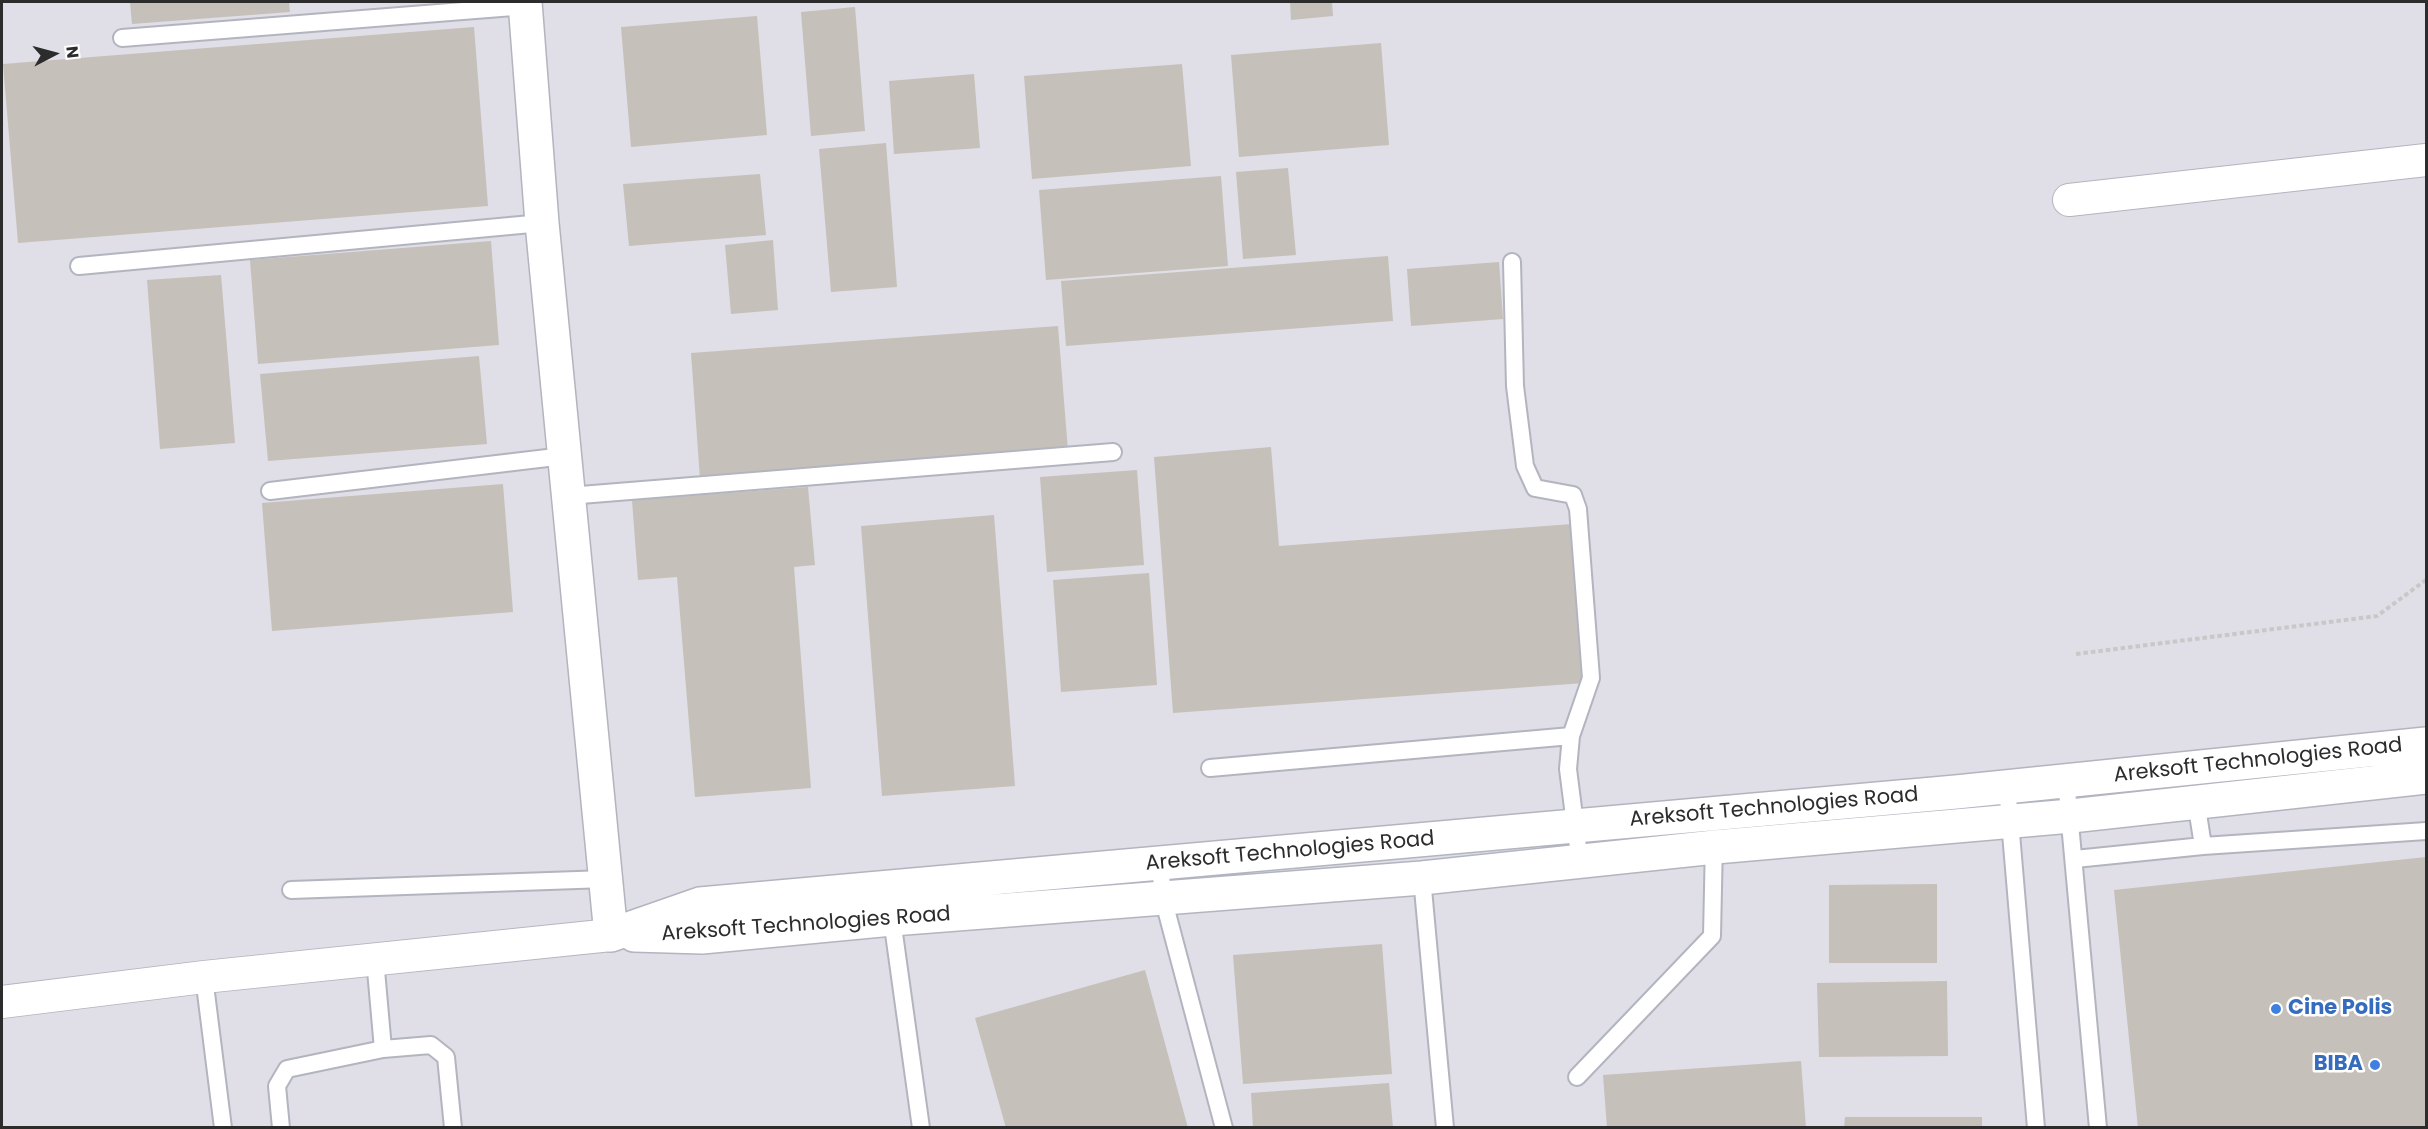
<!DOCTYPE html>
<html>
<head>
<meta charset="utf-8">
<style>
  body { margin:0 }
  #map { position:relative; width:2428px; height:1129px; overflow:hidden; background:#eee6de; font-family:Poppins,sans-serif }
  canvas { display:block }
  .frame { position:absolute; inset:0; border:3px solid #2c2c2c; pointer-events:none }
  .north { position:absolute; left:24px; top:24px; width:60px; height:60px; -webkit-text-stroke:4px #fff; paint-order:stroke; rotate:84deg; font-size:16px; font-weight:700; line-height:24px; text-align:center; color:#2c2c2c }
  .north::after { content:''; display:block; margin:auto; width:21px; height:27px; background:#2c2c2c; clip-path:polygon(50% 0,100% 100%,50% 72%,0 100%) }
</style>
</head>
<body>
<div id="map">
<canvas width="2428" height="1129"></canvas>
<div class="frame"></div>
<div class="north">N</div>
</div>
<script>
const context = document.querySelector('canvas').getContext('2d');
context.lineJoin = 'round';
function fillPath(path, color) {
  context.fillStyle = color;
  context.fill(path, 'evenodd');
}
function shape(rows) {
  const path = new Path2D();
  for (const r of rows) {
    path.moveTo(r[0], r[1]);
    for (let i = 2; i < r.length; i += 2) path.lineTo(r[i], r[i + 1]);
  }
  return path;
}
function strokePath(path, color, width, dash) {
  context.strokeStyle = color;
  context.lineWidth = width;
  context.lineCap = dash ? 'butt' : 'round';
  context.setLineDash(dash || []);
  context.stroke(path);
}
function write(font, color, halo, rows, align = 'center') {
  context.font = font + ' Poppins,sans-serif';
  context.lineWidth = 5;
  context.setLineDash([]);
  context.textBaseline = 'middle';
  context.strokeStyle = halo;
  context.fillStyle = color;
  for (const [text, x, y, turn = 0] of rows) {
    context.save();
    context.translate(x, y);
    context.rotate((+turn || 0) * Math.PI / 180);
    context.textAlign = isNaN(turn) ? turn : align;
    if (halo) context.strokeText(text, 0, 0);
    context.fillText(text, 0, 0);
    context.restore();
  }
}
fillPath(shape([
  [2,2,2426,2,2426,1127,2,1128]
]), '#e0dee6');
fillPath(shape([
  [130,2,289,2,290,12,132,24],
  [1290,2,1332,2,1333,16,1291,20],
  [855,7,865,131,811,136,801,12],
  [757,16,767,135,631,147,621,27],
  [474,27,488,206,18,243,3,64],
  [1381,43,1389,145,1239,157,1231,55],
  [1182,64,1191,166,1032,179,1024,76],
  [974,74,980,148,894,154,889,81],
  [886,143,897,287,831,292,819,149],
  [1288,168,1296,255,1243,259,1236,172],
  [760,174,766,235,629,246,623,184],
  [1221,176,1228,266,1046,280,1039,190],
  [773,240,778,310,731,314,725,245],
  [491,241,499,345,258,364,250,260],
  [1388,256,1393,321,1066,346,1061,281],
  [1499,262,1503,319,1411,326,1407,269],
  [221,275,235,443,160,449,147,280],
  [1058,326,1068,451,700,479,691,353],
  [479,356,487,444,268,461,260,374],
  [1271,447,1279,546,1572,524,1584,683,1173,713,1154,457],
  [1137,470,1144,565,1047,572,1040,477],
  [503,484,513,612,272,631,262,503],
  [808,487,815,565,794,567,811,788,695,797,677,577,638,580,632,500],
  [994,515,1015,786,882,796,861,526],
  [1149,573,1157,685,1061,692,1053,580],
  [2426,857,2426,1128,2138,1128,2114,890],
  [1937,884,1937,963,1829,963,1829,885],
  [1382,944,1392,1074,1243,1084,1233,955],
  [1145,970,1188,1128,1006,1128,975,1018],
  [1947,981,1948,1056,1819,1057,1817,983],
  [1801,1061,1806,1128,1607,1128,1603,1075],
  [1389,1083,1393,1128,1253,1128,1251,1093],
  [1845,1117,1982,1117,1982,1128,1844,1128]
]), '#c6c0ba');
const service = shape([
  [122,38,526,6],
  [1512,262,1515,386,1525,466,1535,488,1573,495,1578,509,1591,678,1571,736,1568,769,1580,863],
  [79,266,542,223],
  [270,491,564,456],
  [568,496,1113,452],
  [1210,768,1571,736],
  [2066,780,2098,1128],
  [2007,786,2036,1128],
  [2196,801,2203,846],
  [2075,859,2203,846,2426,831],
  [1160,864,1163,898,1224,1128],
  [1422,878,1445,1128],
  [291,890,606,879],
  [892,919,921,1128],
  [375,959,383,1049,431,1045,446,1057,453,1128],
  [204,977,223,1128],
  [1577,1077,1712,936,1714,841],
  [281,1128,277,1086,287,1069,383,1049]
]);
const minor = shape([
  [2069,200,2426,160],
  [2,1002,204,977,611,935]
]);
const tertiary = shape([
  [525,2,542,223,611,935],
  [611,935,700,904,1956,792,2426,744],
  [634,935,702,937,892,919,1422,878,1715,847,2071,816,2426,777]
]);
strokePath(service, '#b2b5c0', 20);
strokePath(minor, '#b2b5c0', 34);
strokePath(tertiary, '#b2b5c0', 36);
strokePath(shape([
  [2076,654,2377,616,2426,580]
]), '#c8c8c8', 4, [4.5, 3]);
strokePath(service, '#fff', 16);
strokePath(minor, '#fff', 32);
strokePath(tertiary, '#fff', 33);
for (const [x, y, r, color] of [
  [2276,1009,6,"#3f7fe0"],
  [2375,1065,6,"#3f7fe0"]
]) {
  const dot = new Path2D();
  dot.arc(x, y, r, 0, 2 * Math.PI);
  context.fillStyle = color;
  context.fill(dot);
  strokePath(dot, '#fff', 2);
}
write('21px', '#2c2c2c', '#fff', [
  ["Areksoft Technologies Road",2258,761,-6],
  ["Areksoft Technologies Road",1774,808,-5],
  ["Areksoft Technologies Road",1290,852,-5],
  ["Areksoft Technologies Road",806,925,-4]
]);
write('bold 21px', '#366cbe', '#fff', [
  ["Cine Polis",2288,1009],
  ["BIBA",2363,1065,"right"]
], 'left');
</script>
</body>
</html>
